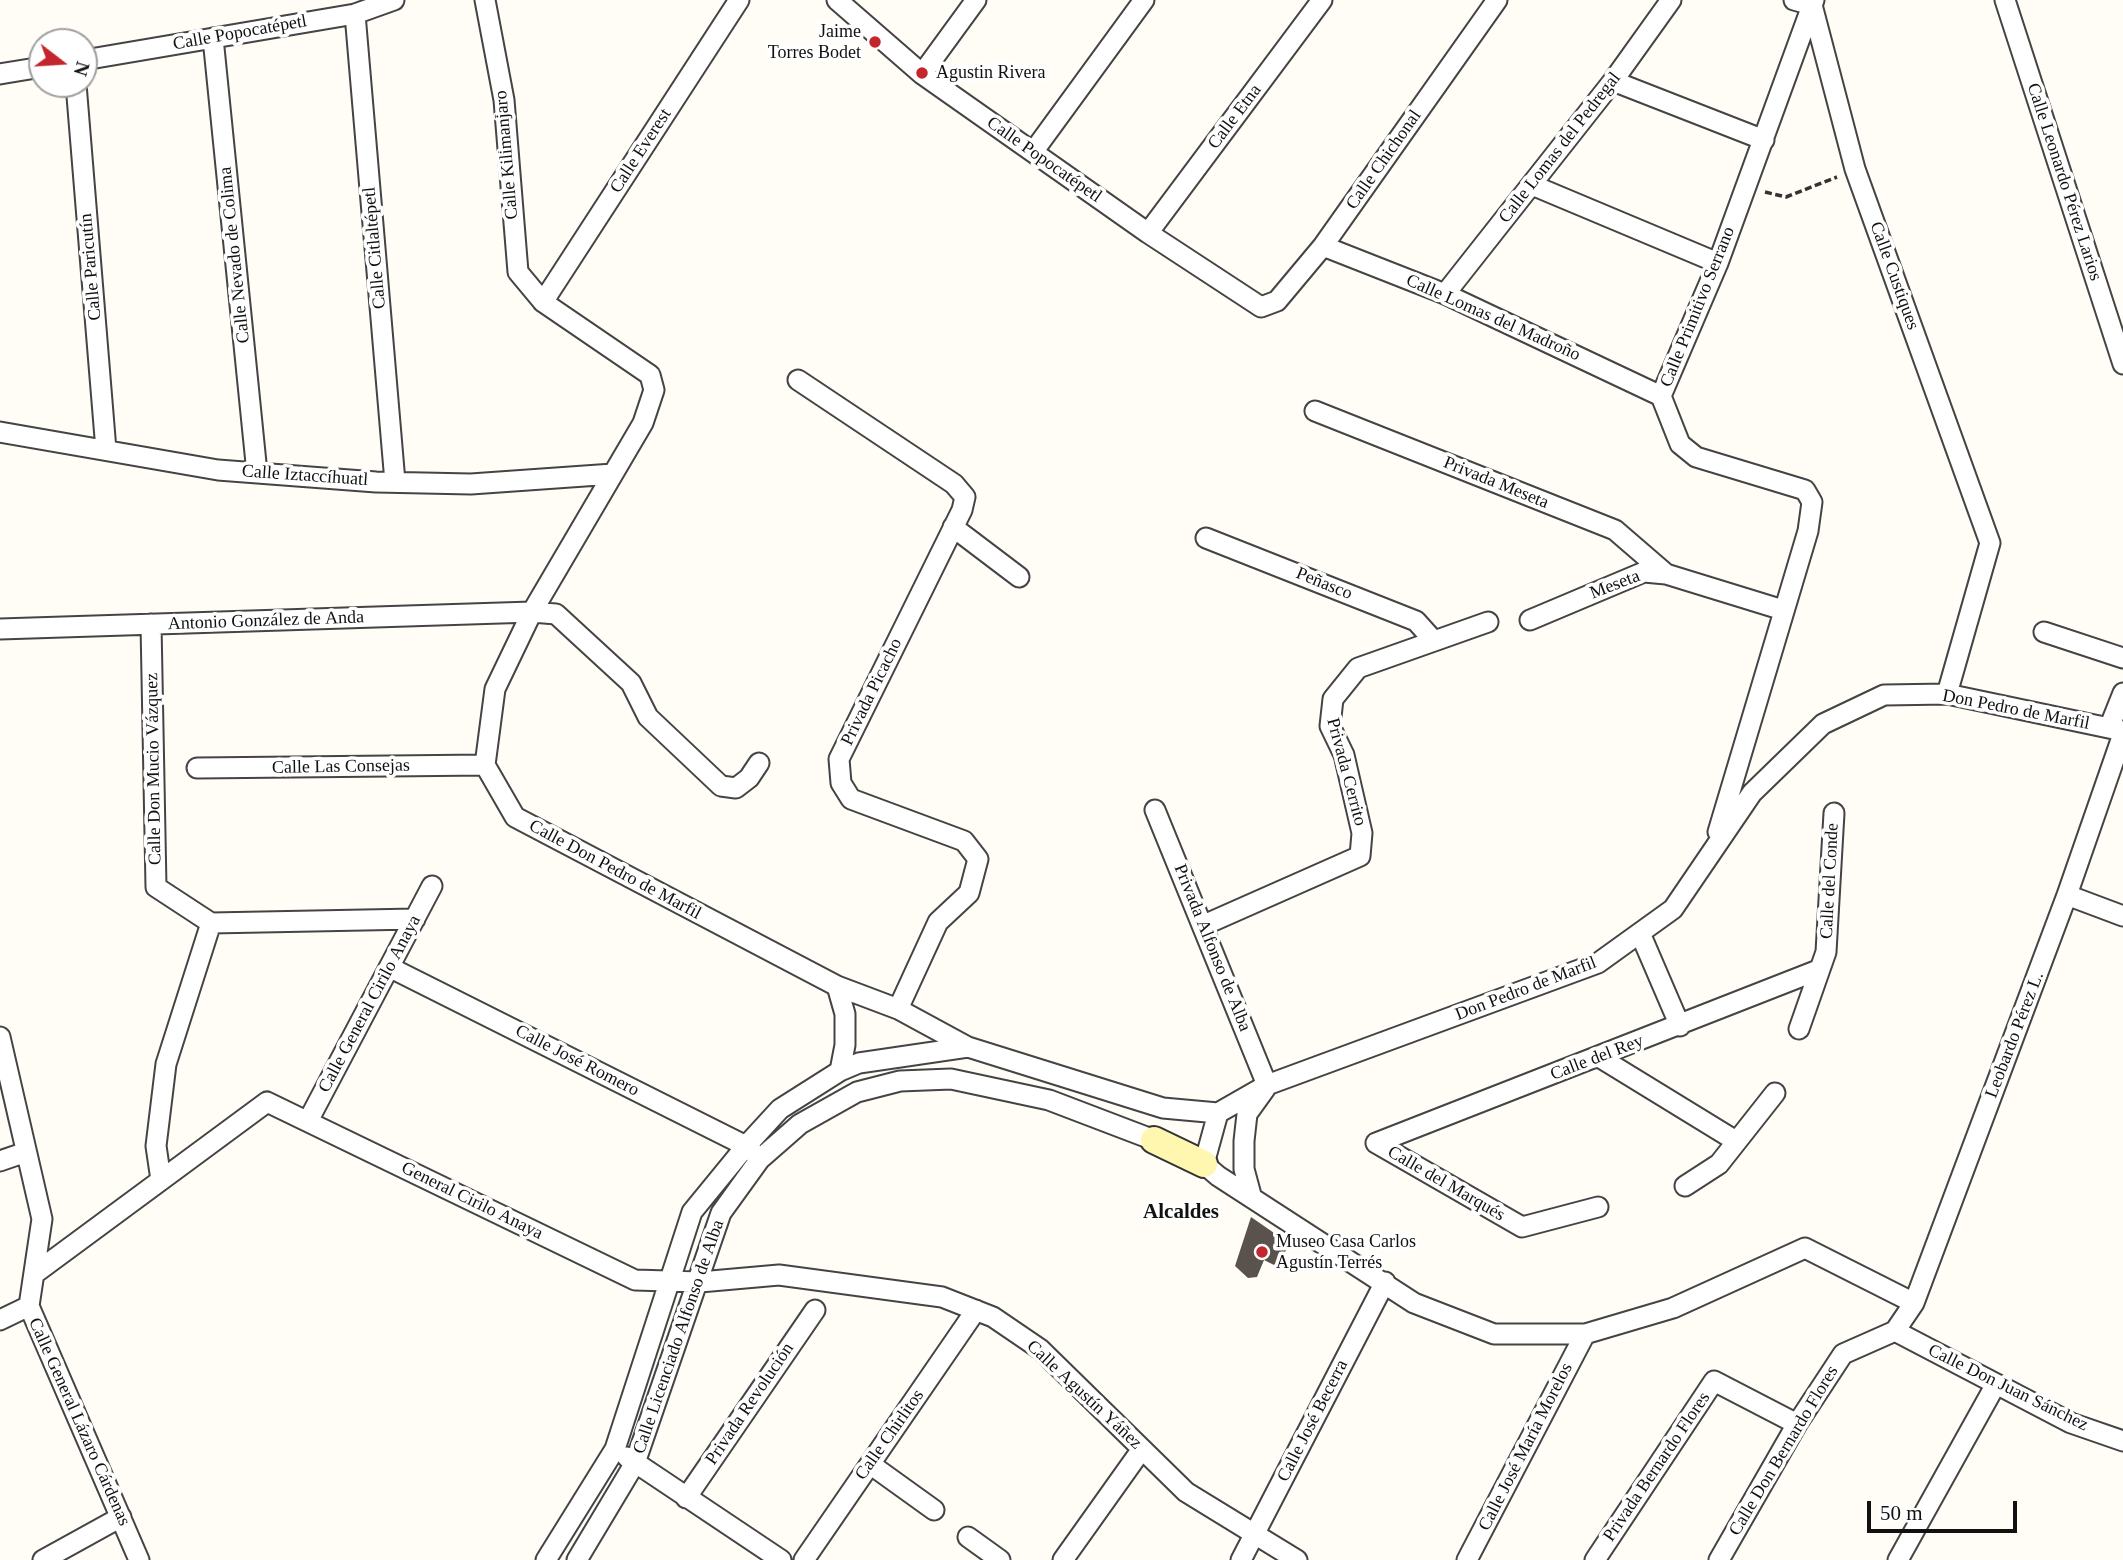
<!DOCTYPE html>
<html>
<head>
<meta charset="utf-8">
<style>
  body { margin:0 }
  #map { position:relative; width:2123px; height:1560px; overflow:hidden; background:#fffdf5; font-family:Georgia,serif }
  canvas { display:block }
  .north { position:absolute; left:28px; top:28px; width:70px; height:70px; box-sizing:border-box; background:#fff; border:2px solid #a0a0a0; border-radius:50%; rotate:107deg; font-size:19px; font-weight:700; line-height:28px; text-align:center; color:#111 }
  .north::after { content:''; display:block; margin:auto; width:24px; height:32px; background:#c4262e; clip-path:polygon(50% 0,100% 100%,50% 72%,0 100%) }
  .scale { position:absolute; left:1867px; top:1501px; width:150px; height:32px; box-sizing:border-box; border:4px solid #111; border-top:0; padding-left:9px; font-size:21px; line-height:24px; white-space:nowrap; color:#111; -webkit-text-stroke:5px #fff; paint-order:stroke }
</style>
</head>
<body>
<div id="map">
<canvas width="2123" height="1560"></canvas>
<div class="north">N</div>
<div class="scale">50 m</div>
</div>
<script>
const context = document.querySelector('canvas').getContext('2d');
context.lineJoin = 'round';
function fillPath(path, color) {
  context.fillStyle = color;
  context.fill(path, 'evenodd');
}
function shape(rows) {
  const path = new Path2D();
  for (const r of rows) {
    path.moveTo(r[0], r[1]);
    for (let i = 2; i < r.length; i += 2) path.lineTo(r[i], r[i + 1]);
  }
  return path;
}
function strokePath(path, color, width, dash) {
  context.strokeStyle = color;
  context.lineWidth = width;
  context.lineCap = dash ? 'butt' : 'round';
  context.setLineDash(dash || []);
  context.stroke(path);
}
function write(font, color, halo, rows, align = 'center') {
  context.font = font + ' Georgia,serif';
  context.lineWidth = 7;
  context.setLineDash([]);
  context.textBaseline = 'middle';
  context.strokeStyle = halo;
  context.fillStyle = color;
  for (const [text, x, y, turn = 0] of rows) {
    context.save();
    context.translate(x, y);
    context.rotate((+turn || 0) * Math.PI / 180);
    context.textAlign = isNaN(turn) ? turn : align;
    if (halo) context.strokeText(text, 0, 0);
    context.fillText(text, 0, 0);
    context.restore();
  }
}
fillPath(shape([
  [1251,1217,1290,1244,1276,1266,1264,1260,1257,1277,1248,1278,1235,1266]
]), '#5a524d');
const street = shape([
  [485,0,504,100,518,272,543,302,650,375,654,390,643,423,532,612,495,689,485,765,515,817,837,986,898,1009,968,1047,1163,1108,1218,1113,1267,1085,1598,963,1673,909,1752,793,1823,724,1884,695,1947,694,2123,731],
  [837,0,922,74,1148,233,1261,307,1277,301,1323,246,1497,0],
  [1794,0,1812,5],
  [2005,0,2123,364],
  [1812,5,1855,169,1990,543,1947,694],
  [355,14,395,482],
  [213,38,257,473],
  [84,60,355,14,394,0],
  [0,74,42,67],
  [922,74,976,0],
  [1613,81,1764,140],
  [76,84,106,450],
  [1033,152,1144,0],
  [1532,185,1718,263],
  [1148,233,1322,0],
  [1323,246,1445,294,1661,396],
  [1445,294,1613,81,1671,0],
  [543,302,739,0],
  [798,380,954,484,965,497,962,510,839,759,841,783,851,799,964,841,978,859,969,893,938,922,898,1009],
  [1315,411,1615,530,1666,574],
  [0,432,218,470,376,482,471,484,613,474],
  [953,527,1019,577],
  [1206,538,1416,621,1434,641],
  [1530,620,1644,572,1666,574,1783,610],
  [151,624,156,887,211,923],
  [0,629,532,612,556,614,631,683,648,717,721,786,736,788,749,778,759,763],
  [2044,632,2123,658],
  [2109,728,2123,693],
  [197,768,485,765],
  [1155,810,1267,1085],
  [1718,832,1808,531,1812,502,1805,490,1696,457,1680,444,1661,396,1718,263,1814,0],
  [2067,895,2123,916],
  [211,923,415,919],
  [1204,925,1360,856,1362,833,1344,755,1330,726,1333,699,1358,668,1488,622],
  [1640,933,1680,1026],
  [391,968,746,1146,755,1154],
  [837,986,845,1014,845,1045,840,1071],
  [1799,1029,1826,952,1834,813],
  [0,1037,42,1219,29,1306,139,1560],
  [1599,1057,1736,1141],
  [1218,1113,1204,1164,1218,1176,1414,1303,1494,1334,1585,1334,1673,1308,1805,1248,1914,1303],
  [308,1121,432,886],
  [1376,1143,1818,970],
  [1376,1143,1522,1227,1598,1207],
  [0,1161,26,1152],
  [161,1180,156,1146,166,1064,211,923],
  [1685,1186,1719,1164,1775,1093],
  [1251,1195,1244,1169,1244,1141,1247,1114,1265,1089],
  [34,1274,267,1102,635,1280,700,1282,779,1275,942,1297,993,1317,1040,1349,1186,1492,1297,1560],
  [0,1320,29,1306],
  [1895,1331,1914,1303,2067,895,2123,734],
  [1895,1331,2071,1423,2123,1441],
  [627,1457,781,1560],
  [870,1464,934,1510],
  [686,1498,815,1310],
  [968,1537,1000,1560],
  [43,1560,121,1517],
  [546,1560,615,1449,692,1212,746,1146,780,1109,840,1071,859,1063,968,1047],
  [577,1560,635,1463,721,1213,760,1159,800,1124,857,1092,900,1081,951,1079,1049,1100,1154,1140],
  [804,1560,976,1310],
  [1063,1560,1142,1449],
  [1241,1560,1385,1282],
  [1467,1560,1585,1334],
  [1595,1560,1714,1381,1797,1424],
  [1719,1560,1797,1424,1843,1354,1895,1331],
  [1898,1560,1996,1384]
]);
const secondary = shape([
  [1154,1140,1204,1164]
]);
strokePath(street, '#444', 23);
strokePath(secondary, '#333', 30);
strokePath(shape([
  [1765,192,1786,197,1837,177]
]), '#333', 3.5, [7, 3.5]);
strokePath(street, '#fff', 19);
strokePath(secondary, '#fff6b0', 26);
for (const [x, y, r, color] of [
  [875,42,7,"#c4262e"],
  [922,73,7,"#c4262e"],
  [1262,1252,7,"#c4262e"]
]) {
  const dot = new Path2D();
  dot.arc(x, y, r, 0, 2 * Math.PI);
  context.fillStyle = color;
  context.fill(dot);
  strokePath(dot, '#fff', 2.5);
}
write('18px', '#111', '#fff', [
  ["Jaime",861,32,"right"],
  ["Torres Bodet",861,53,"right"],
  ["Agustin Rivera",936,73],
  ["Museo Casa Carlos",1276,1242],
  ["Agustín Terrés",1276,1263]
], 'left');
write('18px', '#111', '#fff', [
  ["Calle Popocatépetl",240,33,-10],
  ["Calle Etna",1235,117,-53],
  ["Calle Lomas del Pedregal",1560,148,-52],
  ["Calle Everest",641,151,-57],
  ["Calle Kilimanjaro",507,155,-95],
  ["Calle Popocatépetl",1044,160,35],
  ["Calle Chichonal",1384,160,-55],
  ["Calle Leonardo Pérez Larios",2064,182,72],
  ["Calle Citlaltépetl",375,248,-95],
  ["Calle Nevado de Colima",235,255,-96],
  ["Calle Paricutín",91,267,-95],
  ["Calle Custiques",1894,276,70],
  ["Calle Primitivo Serrano",1698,307,-68],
  ["Calle Lomas del Madroño",1493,318,24],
  ["Calle Iztaccíhuatl",305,476,4],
  ["Privada Meseta",1496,483,22],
  ["Peñasco",1324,584,22],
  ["Meseta",1615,585,-21],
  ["Antonio González de Anda",266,621,-2],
  ["Privada Picacho",872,692,-64],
  ["Don Pedro de Marfil",2016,710,11],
  ["Calle Las Consejas",341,767,-1],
  ["Calle Don Mucio Vázquez",154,769,-91],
  ["Privada Cerrito",1346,772,75],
  ["Calle Don Pedro de Marfil",615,870,28],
  ["Calle del Conde",1830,881,-87],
  ["Privada Alfonso de Alba",1212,948,68],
  ["Don Pedro de Marfil",1526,989,-21],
  ["Calle General Cirilo Anaya",370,1004,-62],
  ["Leobardo Pérez L.",2015,1035,-69],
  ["Calle del Rey",1597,1058,-21],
  ["Calle José Romero",577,1061,27],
  ["Calle del Marqués",1446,1184,30],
  ["General Cirilo Anaya",472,1201,26],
  ["Calle Licenciado Alfonso de Alba",679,1337,-71],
  ["Calle Don Juan Sánchez",2008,1388,26],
  ["Calle Agustín Yáñez",1084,1395,43],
  ["Privada Revolución",750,1404,-56],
  ["Calle José Becerra",1313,1421,-63],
  ["Calle General Lázaro Cárdenas",79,1422,66],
  ["Calle Chirlitos",890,1435,-55],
  ["Calle José María Morelos",1526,1447,-63],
  ["Calle Don Bernardo Flores",1784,1451,-59],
  ["Privada Bernardo Flores",1657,1467,-56]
]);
write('bold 21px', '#111', '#fff', [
  ["Alcaldes",1181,1213]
]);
</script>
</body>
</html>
